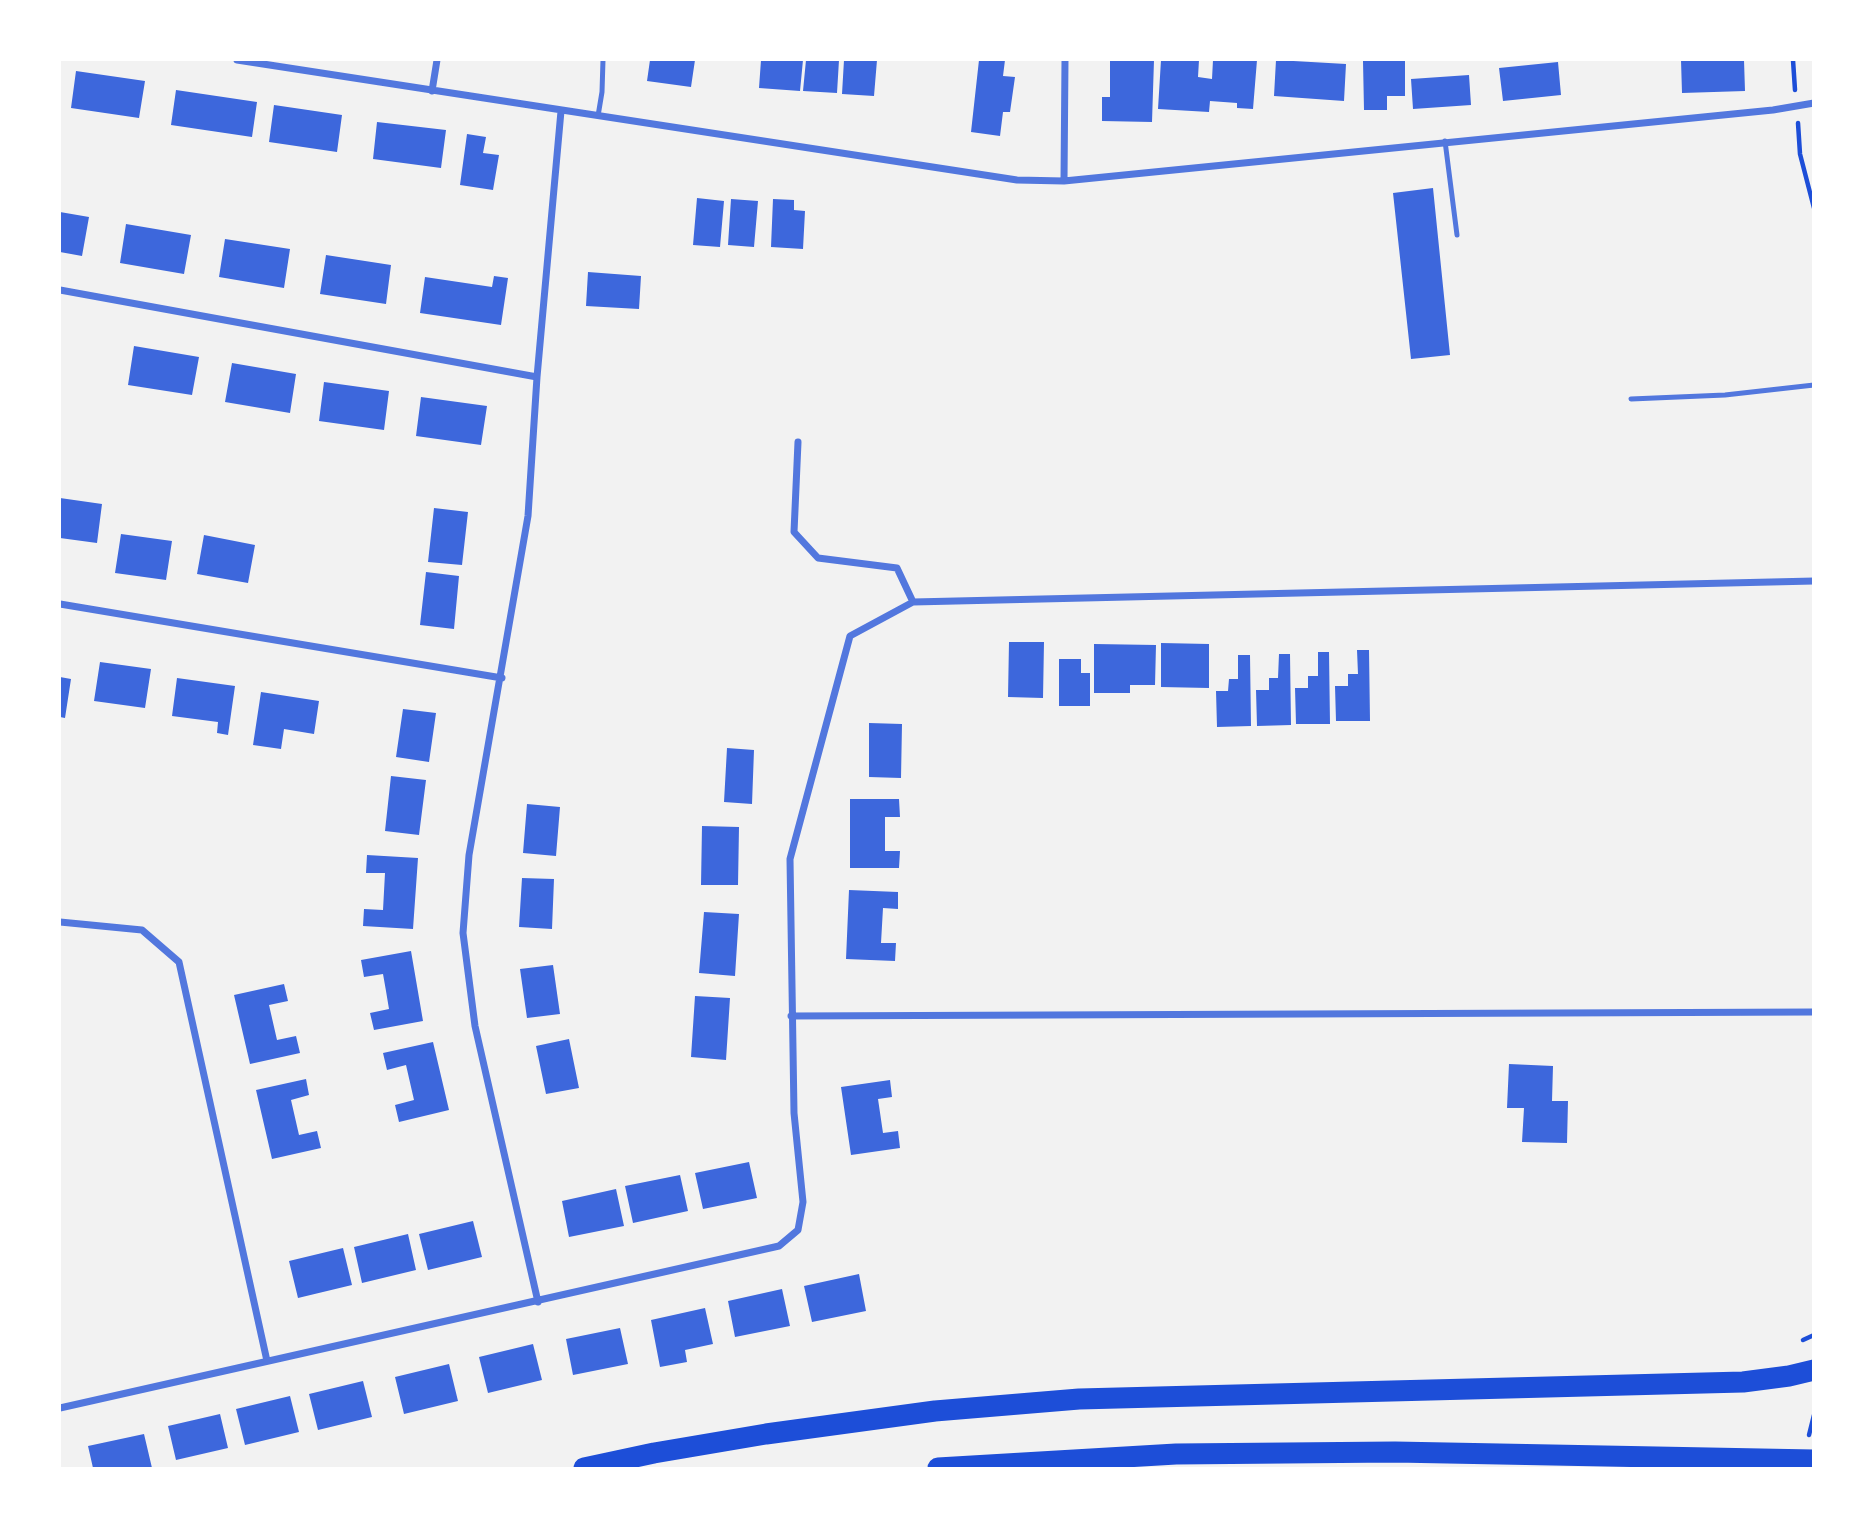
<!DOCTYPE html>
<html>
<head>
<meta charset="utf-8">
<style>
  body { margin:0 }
  #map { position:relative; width:1873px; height:1528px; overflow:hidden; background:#f2f2f2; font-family:Cabin,sans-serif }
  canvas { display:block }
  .frame { position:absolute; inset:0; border:61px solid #fff; pointer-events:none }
</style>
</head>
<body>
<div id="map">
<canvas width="1873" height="1528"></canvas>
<div class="frame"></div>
</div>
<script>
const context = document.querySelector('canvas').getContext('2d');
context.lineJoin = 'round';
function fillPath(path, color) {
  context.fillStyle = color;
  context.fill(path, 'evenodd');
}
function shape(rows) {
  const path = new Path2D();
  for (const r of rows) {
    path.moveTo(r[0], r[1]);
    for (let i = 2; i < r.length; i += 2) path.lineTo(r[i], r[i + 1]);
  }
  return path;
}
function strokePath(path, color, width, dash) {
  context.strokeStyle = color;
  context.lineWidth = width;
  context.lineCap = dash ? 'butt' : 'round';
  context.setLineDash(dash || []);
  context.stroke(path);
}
fillPath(shape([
  [650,60,695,60,691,87,647,81],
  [761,60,803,60,800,91,759,88],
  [806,60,839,60,837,93,803,91],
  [844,60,877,60,874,96,842,94],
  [979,60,1005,60,1003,76,1015,77,1010,112,1003,112,1000,136,971,132],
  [1110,60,1154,60,1152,122,1102,121,1102,97,1110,97],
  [1161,60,1199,60,1198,77,1212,79,1213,60,1257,60,1253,109,1237,108,1237,103,1210,101,1209,112,1158,109],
  [1276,60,1346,64,1344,101,1274,96],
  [1681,60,1744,60,1745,91,1682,93],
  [1363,61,1405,61,1405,96,1387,96,1387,110,1364,110],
  [1558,62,1561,95,1503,101,1499,68],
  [76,71,145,81,139,118,71,108],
  [1469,75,1471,105,1413,109,1411,79],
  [176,90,257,102,252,137,171,125],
  [274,105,342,115,337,152,269,142],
  [377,122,446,130,441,168,373,159],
  [467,134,486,137,483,153,499,155,493,190,460,185],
  [1433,188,1450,355,1411,359,1393,193],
  [697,198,724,201,720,247,693,245],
  [731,199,758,201,754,247,728,245],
  [773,199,794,200,794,210,805,211,803,249,771,247],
  [60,212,89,217,82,256,60,252],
  [126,224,191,235,184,274,120,263],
  [225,239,290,249,284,288,219,277],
  [326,255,391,265,386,304,320,294],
  [588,272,641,276,639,309,586,306],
  [494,276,508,278,501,325,420,313,425,277,492,287],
  [134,346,199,357,192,395,128,385],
  [232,363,296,374,290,413,225,402],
  [324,382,389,391,384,430,319,421],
  [421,397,487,406,481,445,416,436],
  [60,498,102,504,97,543,60,538],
  [434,508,468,512,462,565,428,562],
  [121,534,172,541,166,580,115,573],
  [204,535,255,545,248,583,197,574],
  [426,572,459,576,454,629,420,625],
  [1009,642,1044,642,1043,698,1008,697],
  [1161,643,1209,644,1209,688,1161,687],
  [1094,644,1156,645,1155,685,1130,685,1130,693,1094,693],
  [1357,650,1369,650,1370,721,1336,721,1335,686,1348,686,1348,674,1358,674],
  [1318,652,1329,652,1330,724,1296,724,1295,688,1308,688,1308,676,1318,676],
  [1279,654,1290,654,1291,725,1257,726,1256,690,1269,690,1269,678,1278,678],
  [1238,655,1250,655,1251,726,1217,727,1216,691,1228,691,1229,679,1238,679],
  [1059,659,1081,659,1081,673,1090,673,1090,706,1059,706],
  [100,662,151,669,145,708,94,701],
  [60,677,71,679,65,718,60,717],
  [177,678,235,686,228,735,217,733,218,722,172,716],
  [261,692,319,701,314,734,284,729,281,749,253,745],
  [403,709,436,713,429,762,396,757],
  [869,723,902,724,901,778,869,777],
  [727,748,754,750,752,804,724,802],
  [391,776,426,780,419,835,385,831],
  [850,799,899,799,900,817,885,817,885,851,900,851,899,868,850,868],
  [527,804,560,807,556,856,523,853],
  [702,826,739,827,738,885,701,885],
  [367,855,418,858,413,929,363,926,364,909,383,910,385,873,366,873],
  [522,878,554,879,552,929,519,927],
  [849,890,898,892,898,909,883,908,881,943,896,943,895,961,846,959],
  [704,912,739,914,735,976,699,973],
  [411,951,423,1021,374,1030,370,1013,389,1009,386,991,383,974,364,977,361,960],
  [553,965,560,1014,527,1018,520,969],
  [284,984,288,1001,269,1005,277,1040,296,1036,300,1053,250,1064,234,995],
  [695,996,730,998,726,1060,691,1057],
  [569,1039,579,1088,546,1094,536,1046],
  [433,1042,449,1110,399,1122,395,1105,414,1100,406,1065,387,1070,383,1053],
  [1509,1064,1553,1066,1552,1101,1568,1101,1567,1143,1522,1142,1524,1108,1507,1108],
  [306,1079,309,1095,291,1100,299,1135,317,1131,321,1148,272,1159,256,1090],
  [890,1080,892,1097,878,1099,883,1133,898,1131,900,1148,851,1155,841,1087],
  [749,1162,757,1198,703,1209,695,1173],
  [680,1175,688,1211,633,1223,625,1186],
  [616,1189,624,1226,569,1237,562,1201],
  [473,1221,482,1257,428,1270,419,1234],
  [408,1234,416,1270,362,1283,354,1247],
  [343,1248,352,1285,298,1298,289,1261],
  [859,1274,866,1311,812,1322,804,1286],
  [782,1289,790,1326,735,1337,728,1301],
  [705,1308,713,1344,685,1350,687,1362,660,1367,651,1320],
  [620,1328,628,1364,573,1375,566,1339],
  [533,1344,542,1380,488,1393,479,1357],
  [449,1364,458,1401,404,1414,395,1377],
  [363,1381,372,1417,318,1430,309,1394],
  [290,1396,299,1432,245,1445,236,1409],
  [220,1414,228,1448,176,1460,168,1426],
  [144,1434,152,1468,93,1468,88,1446]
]), '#3d67dc');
strokePath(shape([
  [1793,60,1795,90],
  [1798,123,1800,154,1814,208],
  [1803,1340,1814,1335],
  [1809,1435,1814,1415]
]), '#1d4ed8', 4.5);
strokePath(shape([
  [598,116,602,92,603,60],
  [1445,141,1457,235],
  [1631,399,1725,395,1814,385]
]), '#5277de', 5);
strokePath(shape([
  [237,60,1017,180,1064,181,1773,110,1814,103],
  [432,91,437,60],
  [1064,181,1065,60],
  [60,290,537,377],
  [798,442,794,532,818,558,897,568,913,602],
  [60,604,502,678],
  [60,922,142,930,179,962,267,1361],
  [791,1016,1814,1012],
  [538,1302,475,1026,463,933,469,855,528,516,537,377,561,111],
  [60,1408,779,1246,798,1230,803,1202,794,1113,790,859,850,636,913,602,1814,581]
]), '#5277de', 7);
strokePath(shape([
  [584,1468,654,1453,766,1434,935,1411,1079,1399,1743,1382,1789,1376,1814,1370],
  [938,1468,1176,1454,1395,1452,1814,1460]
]), '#1d4ed8', 21);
</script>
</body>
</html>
